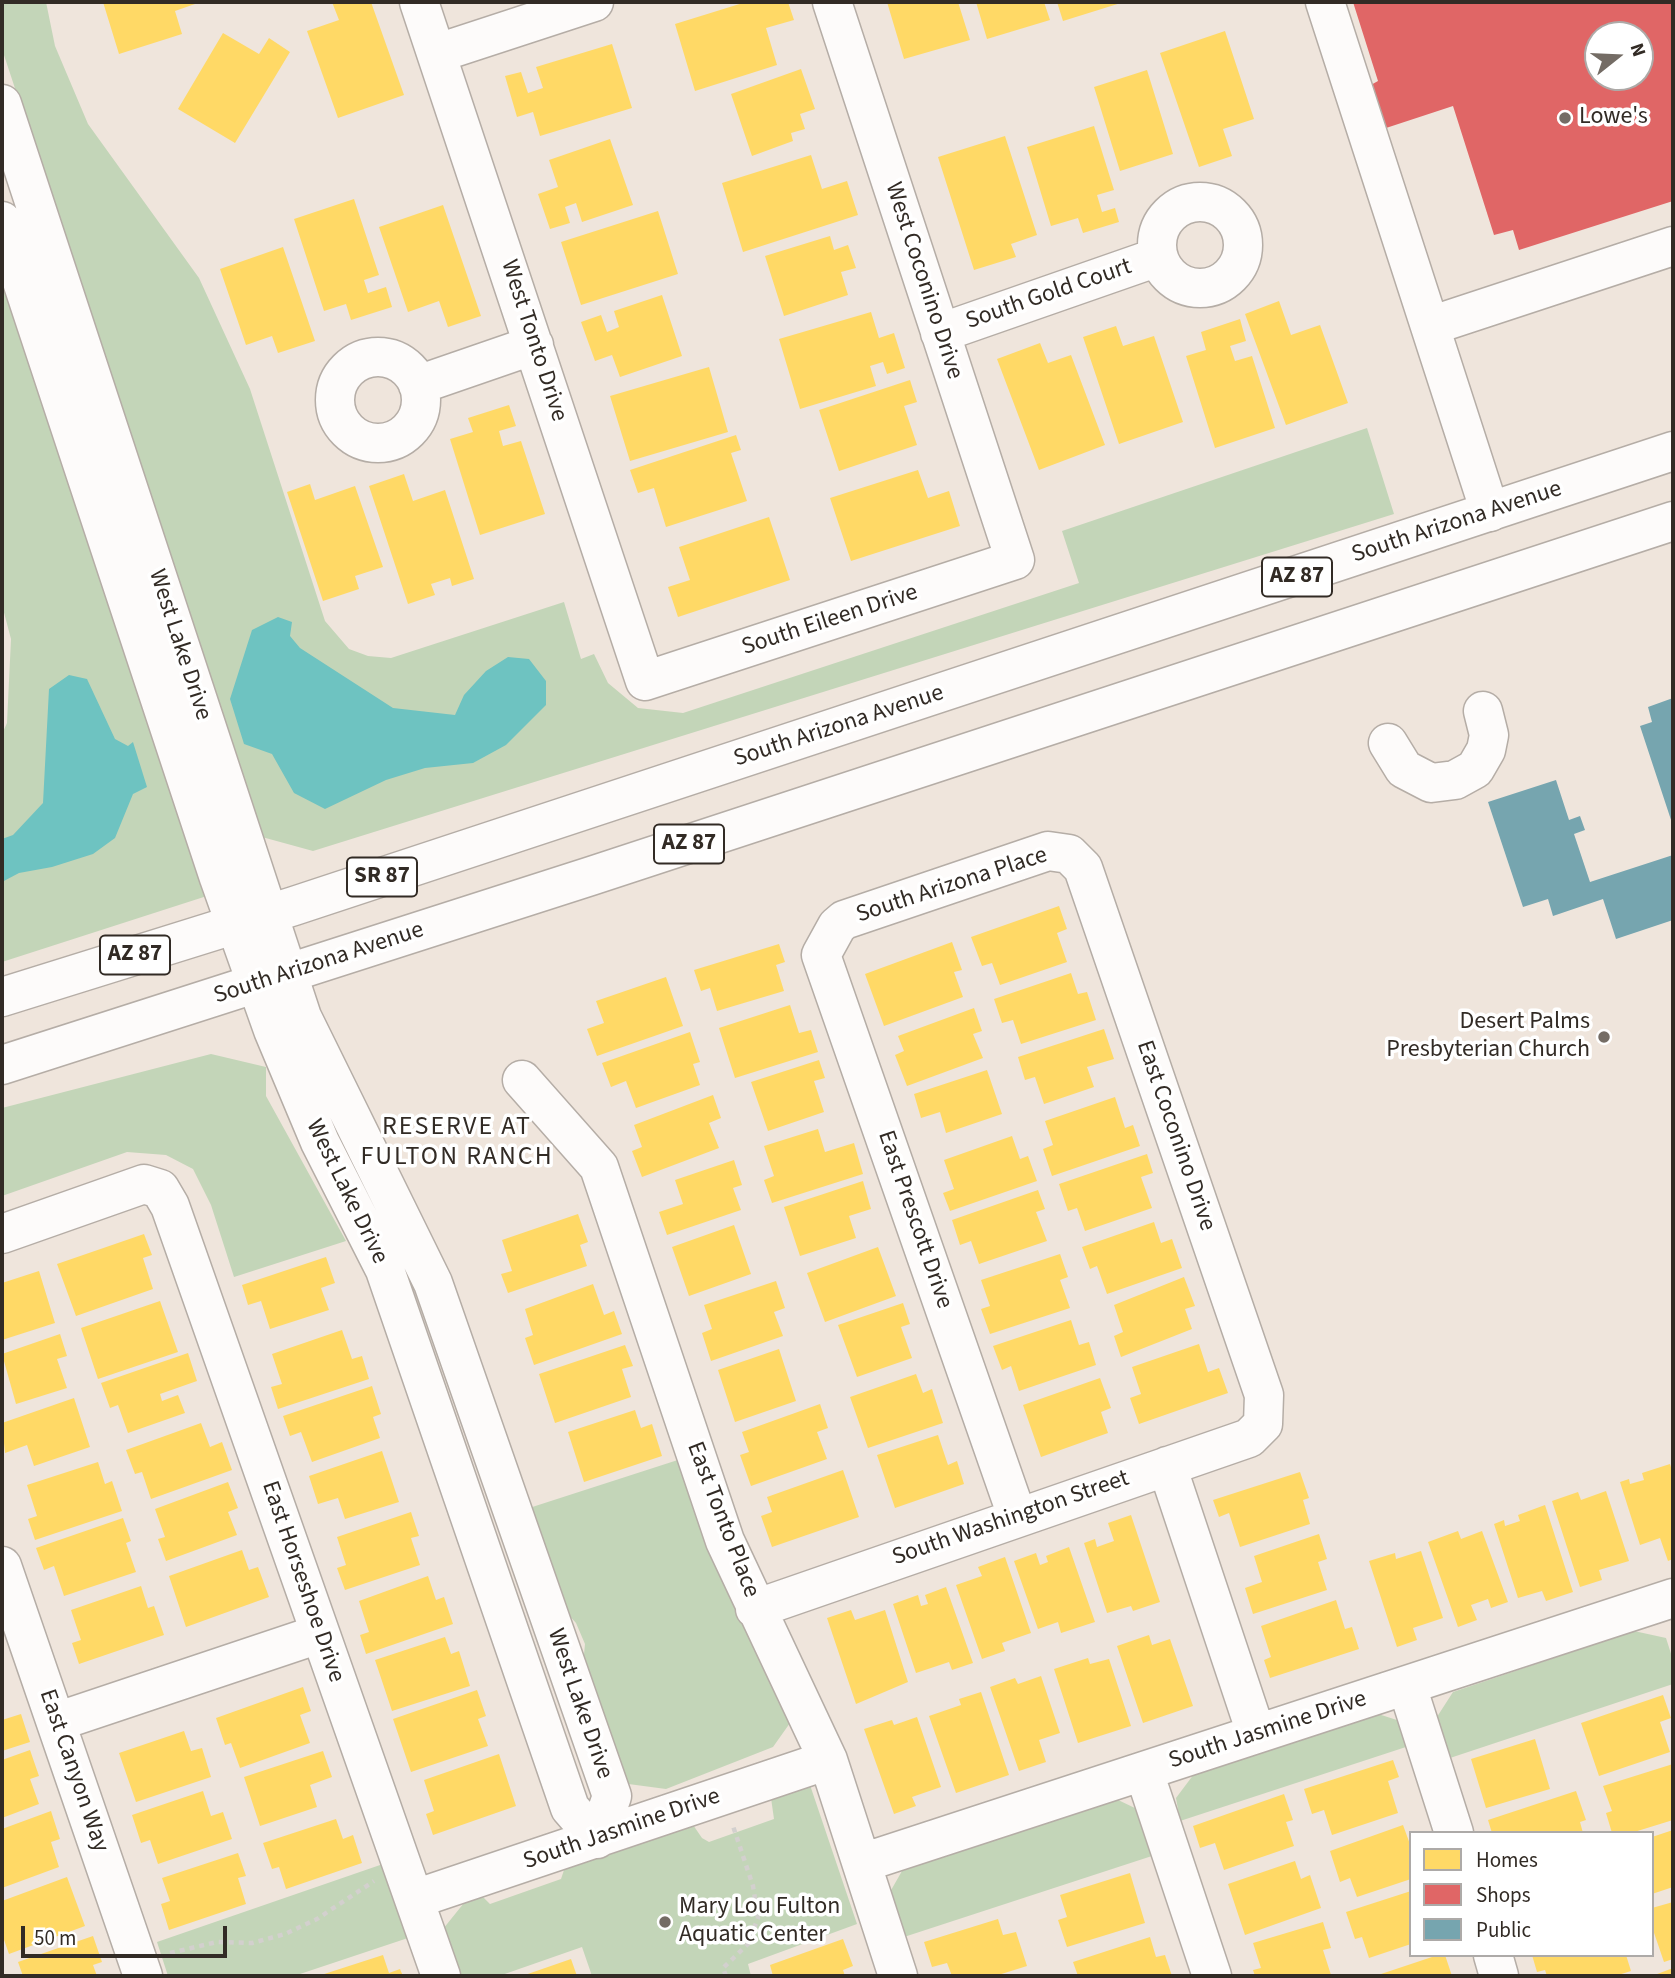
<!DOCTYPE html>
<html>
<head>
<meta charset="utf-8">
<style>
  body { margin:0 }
  #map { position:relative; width:1675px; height:1978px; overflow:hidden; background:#efe5dc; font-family:"Source Sans 3",sans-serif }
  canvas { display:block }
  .frame { position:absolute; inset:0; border:4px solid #322b25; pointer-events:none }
  .legend { position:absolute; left:1409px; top:1831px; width:245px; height:126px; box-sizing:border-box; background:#fff; border:2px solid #adaaa8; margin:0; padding:9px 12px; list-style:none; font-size:21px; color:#322b25 }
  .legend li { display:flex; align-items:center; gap:14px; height:35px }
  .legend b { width:35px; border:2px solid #adaaa8 }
  .north { position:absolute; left:1584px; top:21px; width:70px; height:70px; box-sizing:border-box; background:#fff; border:2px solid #adaaa8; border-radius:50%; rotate:72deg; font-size:19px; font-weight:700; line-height:28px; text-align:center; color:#322b25 }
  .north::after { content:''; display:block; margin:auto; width:24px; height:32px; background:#746c65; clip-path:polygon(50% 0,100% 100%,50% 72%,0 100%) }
  .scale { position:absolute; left:21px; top:1926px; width:206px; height:32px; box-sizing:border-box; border:4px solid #322b25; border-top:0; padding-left:9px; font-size:21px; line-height:24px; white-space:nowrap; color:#322b25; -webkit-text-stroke:5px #fff; paint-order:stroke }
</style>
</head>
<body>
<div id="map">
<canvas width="1675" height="1978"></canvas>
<div class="frame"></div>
<ul class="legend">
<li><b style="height:19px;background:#ffd966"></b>Homes</li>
<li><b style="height:19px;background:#e06666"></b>Shops</li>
<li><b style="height:19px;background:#76a5af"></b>Public</li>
</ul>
<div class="north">N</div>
<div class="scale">50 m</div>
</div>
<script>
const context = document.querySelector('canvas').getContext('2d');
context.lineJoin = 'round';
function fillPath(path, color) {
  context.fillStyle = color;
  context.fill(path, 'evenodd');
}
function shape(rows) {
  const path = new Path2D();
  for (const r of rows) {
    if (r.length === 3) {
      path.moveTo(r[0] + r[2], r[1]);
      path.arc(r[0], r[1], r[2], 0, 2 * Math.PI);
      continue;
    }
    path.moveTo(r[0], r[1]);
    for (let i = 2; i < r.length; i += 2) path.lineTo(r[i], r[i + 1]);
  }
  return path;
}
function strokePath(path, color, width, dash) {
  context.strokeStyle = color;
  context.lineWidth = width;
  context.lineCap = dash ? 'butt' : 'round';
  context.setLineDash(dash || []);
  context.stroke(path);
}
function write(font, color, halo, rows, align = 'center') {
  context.font = font + ' "Source Sans 3",sans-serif';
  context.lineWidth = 7;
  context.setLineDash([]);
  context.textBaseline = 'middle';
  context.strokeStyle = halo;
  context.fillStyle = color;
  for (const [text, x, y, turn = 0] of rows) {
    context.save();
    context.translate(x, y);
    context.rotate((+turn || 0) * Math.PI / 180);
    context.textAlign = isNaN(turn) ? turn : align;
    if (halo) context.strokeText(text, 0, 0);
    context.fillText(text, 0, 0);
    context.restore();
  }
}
fillPath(shape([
  [2,2,46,2,55,46,88,124,199,278,250,389,325,621,349,649,368,656,391,658,564,602,581,659,594,654,608,683,638,708,683,713,1079,583,1062,531,1367,428,1394,514,313,851,262,837,2,49],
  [2,283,210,895,2,962,2,734,7,723,11,639,2,605],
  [211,1054,266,1067,266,1096,346,1241,234,1277,211,1205,193,1169,166,1155,127,1152,2,1196,2,1108],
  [684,1458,728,1592,790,1723,773,1747,666,1789,621,1783,582,1675,585,1644,576,1623,557,1602,523,1510],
  [1634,1631,1666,1638,1673,1660,1673,1684,1447,1759,1435,1720,1453,1692],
  [1375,1713,1400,1721,1409,1746,1180,1821,1176,1798,1194,1774],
  [810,1785,857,1924,748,1964,751,1976,592,1976,582,1947,499,1976,461,1976,443,1929,468,1898,480,1894,490,1904,561,1879,566,1864,691,1822,702,1838,709,1842,774,1819,771,1798],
  [1114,1798,1139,1810,1155,1855,904,1937,890,1892,902,1871],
  [383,1864,408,1938,294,1976,168,1976,157,1942]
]), '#c3d5b8');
fillPath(shape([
  [278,617,292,622,290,636,300,648,393,708,455,715,464,695,486,671,508,657,529,659,546,681,546,705,506,745,473,763,425,768,386,780,325,809,294,793,272,754,244,744,230,699,252,630],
  [69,675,87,679,115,739,128,746,133,742,147,787,133,794,115,838,93,854,52,867,19,873,2,882,2,839,13,835,43,803,49,689]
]), '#6ec3c1');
fillPath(shape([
  [103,2,195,2,195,4,175,11,182,34,119,54],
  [332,2,371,2,404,95,338,118,307,31,339,20],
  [746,2,788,2,794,20,766,28,777,65,695,91,675,24],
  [887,2,958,2,970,40,904,59],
  [976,2,1044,2,1050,20,987,39],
  [1057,2,1124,2,1063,21],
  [1225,31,1254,119,1223,129,1232,156,1199,167,1160,53],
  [223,33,259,54,269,38,290,52,235,143,178,109],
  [612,44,632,108,540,136,533,112,517,117,505,76,521,72,528,93,543,88,536,67],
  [801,69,815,109,800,114,805,129,791,133,793,141,752,156,731,94],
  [1147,70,1173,154,1120,171,1094,87],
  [1094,126,1114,190,1097,195,1102,212,1115,208,1119,222,1083,233,1078,218,1051,226,1027,147],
  [1005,136,1037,235,1011,244,1016,257,974,270,938,157],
  [610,139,633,205,582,222,576,203,565,207,570,223,550,229,538,194,558,187,549,160],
  [811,155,822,189,847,181,858,215,743,252,722,183],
  [354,199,379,275,364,280,368,293,386,287,392,307,351,320,346,304,324,311,294,219],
  [443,205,481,316,448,327,439,301,408,312,379,227],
  [658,211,678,274,581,305,561,242],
  [830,236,834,250,848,245,856,268,841,272,848,295,784,316,765,256],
  [283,247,315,341,278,353,272,336,246,345,220,269],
  [662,295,682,356,620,377,612,355,595,361,581,322,601,315,607,332,619,327,614,311],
  [1279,301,1291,335,1320,325,1348,403,1286,425,1245,314],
  [871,312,879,338,894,333,905,368,887,374,883,362,870,366,876,386,800,409,779,339],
  [1240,319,1246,341,1230,346,1235,361,1252,356,1275,428,1215,448,1186,356,1206,350,1201,332],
  [1116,326,1123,346,1154,336,1183,422,1119,444,1083,337],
  [1040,343,1048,363,1071,355,1105,445,1039,470,997,359],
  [709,367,728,432,630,461,610,396],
  [910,380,917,402,904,406,917,445,839,471,819,410],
  [509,405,516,426,499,431,503,446,521,441,545,514,480,535,450,439,473,432,468,418],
  [736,435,741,450,731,453,747,501,666,527,654,488,638,493,630,470],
  [918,470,928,498,949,491,960,526,851,561,830,498],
  [404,474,413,501,445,490,474,579,452,586,450,578,431,584,435,595,408,604,369,486],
  [310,484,315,500,355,486,383,567,355,576,359,589,323,601,287,492],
  [769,517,790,580,678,617,668,587,690,580,679,547],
  [1059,906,1067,929,1057,933,1067,962,1000,985,992,963,982,966,971,937],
  [952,942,962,970,954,972,963,997,884,1026,865,974],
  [779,944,785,962,776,965,784,991,717,1011,710,988,701,991,694,970],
  [1071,973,1078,994,1087,992,1096,1020,1021,1044,1013,1020,1002,1023,994,999],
  [666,977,683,1026,597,1056,587,1029,604,1023,596,1001],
  [790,1005,799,1033,811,1030,818,1052,735,1078,719,1028],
  [974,1008,982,1031,973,1034,983,1058,907,1086,895,1055,904,1051,898,1036],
  [1104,1029,1114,1059,1087,1067,1094,1087,1044,1104,1035,1077,1025,1080,1018,1057],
  [690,1032,700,1062,693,1064,700,1085,636,1108,626,1081,611,1087,602,1063],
  [819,1060,825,1078,814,1081,824,1112,768,1131,751,1082],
  [987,1070,1002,1114,946,1133,940,1112,921,1118,914,1094],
  [713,1095,721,1118,709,1123,719,1148,642,1177,632,1151,642,1147,634,1125],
  [1115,1097,1125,1128,1133,1125,1140,1146,1052,1176,1043,1149,1053,1145,1045,1121],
  [818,1129,825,1152,854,1143,863,1174,772,1203,764,1180,774,1176,764,1146],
  [1012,1136,1020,1159,1028,1156,1037,1181,950,1211,943,1193,954,1189,944,1160],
  [1147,1154,1153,1173,1141,1177,1152,1208,1085,1231,1077,1208,1068,1211,1059,1184],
  [734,1160,742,1185,733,1188,741,1210,667,1235,659,1212,683,1204,675,1180],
  [863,1181,871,1209,849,1216,856,1238,800,1256,784,1207],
  [1038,1190,1045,1209,1036,1212,1047,1241,979,1264,971,1241,960,1245,952,1220],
  [578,1214,588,1242,580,1245,587,1266,508,1293,501,1274,512,1271,502,1240],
  [1154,1222,1161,1243,1172,1239,1182,1268,1107,1294,1097,1266,1090,1269,1082,1247],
  [734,1225,751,1274,689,1296,672,1247],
  [144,1234,152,1255,143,1258,153,1289,76,1316,57,1264],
  [878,1247,896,1296,825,1322,807,1273],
  [1060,1254,1068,1277,1060,1280,1070,1308,990,1334,981,1309,990,1306,981,1280],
  [326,1257,335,1283,321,1288,329,1310,270,1329,261,1301,248,1305,242,1285],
  [39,1271,55,1323,2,1340,2,1283],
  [1184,1277,1195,1306,1185,1309,1192,1329,1121,1357,1114,1336,1123,1332,1114,1305],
  [776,1281,785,1308,774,1312,783,1336,711,1361,702,1333,712,1329,704,1305],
  [593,1284,604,1315,614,1311,622,1334,534,1365,525,1338,533,1335,525,1309],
  [160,1301,178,1352,98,1379,81,1328],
  [903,1303,910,1324,901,1327,912,1358,857,1377,838,1325],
  [1071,1320,1079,1345,1089,1342,1096,1365,1019,1391,1011,1366,1002,1370,993,1346],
  [342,1330,352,1359,362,1356,369,1379,278,1409,271,1387,282,1384,272,1354],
  [60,1334,67,1356,57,1359,67,1388,16,1404,2,1354],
  [1199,1344,1208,1372,1219,1368,1228,1393,1139,1424,1130,1398,1141,1394,1132,1367],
  [625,1345,633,1366,622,1369,631,1397,555,1423,539,1374],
  [779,1349,796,1401,735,1422,718,1370],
  [188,1353,197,1381,160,1394,162,1401,178,1395,185,1413,128,1433,118,1405,110,1408,101,1383],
  [916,1374,923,1393,932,1389,943,1423,868,1448,850,1397],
  [1100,1378,1111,1408,1101,1412,1108,1433,1041,1457,1023,1405],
  [372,1386,381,1414,373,1417,380,1438,312,1462,301,1432,290,1436,283,1416],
  [74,1398,90,1447,34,1466,27,1445,5,1453,2,1423],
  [820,1404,828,1428,817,1432,827,1459,751,1486,740,1455,749,1452,742,1432],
  [635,1410,641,1428,652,1424,662,1456,584,1482,568,1432],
  [201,1423,210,1447,222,1442,232,1470,151,1499,142,1472,135,1474,126,1450],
  [938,1435,948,1465,957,1461,964,1484,895,1508,877,1455],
  [382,1451,399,1502,345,1519,338,1498,318,1504,309,1476],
  [98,1462,105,1484,112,1481,122,1511,35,1540,28,1519,37,1516,27,1485],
  [1670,1464,1673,1474,1673,1559,1668,1561,1660,1538,1640,1545,1620,1482,1629,1479,1630,1484,1644,1480,1642,1473],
  [843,1470,859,1517,772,1547,761,1516,772,1512,767,1497],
  [1300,1472,1309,1498,1303,1500,1310,1524,1240,1547,1229,1513,1219,1517,1213,1500],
  [228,1482,238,1508,228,1512,237,1535,166,1561,158,1539,165,1537,155,1509],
  [1606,1491,1629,1561,1599,1570,1602,1580,1580,1587,1552,1501,1578,1492,1581,1500],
  [1545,1505,1573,1592,1546,1601,1542,1591,1518,1598,1494,1524,1504,1520,1505,1526,1520,1521,1518,1515],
  [411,1512,419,1536,411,1538,420,1565,345,1590,337,1568,346,1565,337,1537],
  [1131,1515,1160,1602,1133,1611,1131,1606,1107,1613,1084,1543,1095,1539,1097,1547,1114,1541,1108,1523],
  [123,1518,131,1541,126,1543,136,1572,64,1596,54,1566,44,1570,36,1548],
  [1458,1531,1461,1539,1482,1531,1508,1602,1491,1608,1488,1599,1471,1605,1477,1620,1458,1627,1428,1542],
  [1319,1534,1327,1559,1318,1562,1327,1590,1253,1614,1245,1588,1262,1582,1254,1556],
  [1069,1547,1095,1622,1061,1633,1058,1622,1038,1629,1014,1561,1036,1553,1040,1565,1048,1562,1046,1556],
  [242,1550,249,1570,258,1567,269,1597,186,1627,169,1576],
  [1421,1551,1443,1618,1413,1628,1417,1640,1397,1647,1369,1561,1395,1553,1396,1559],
  [1005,1557,1031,1633,1002,1643,1005,1651,982,1659,956,1585,982,1576,978,1567],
  [428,1576,436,1600,444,1597,453,1624,366,1654,360,1635,369,1632,359,1601],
  [141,1586,148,1608,154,1606,164,1635,79,1664,72,1643,81,1640,71,1610],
  [946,1587,973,1663,952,1670,949,1662,916,1673,893,1604,918,1595,921,1606,928,1604,925,1595],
  [1336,1600,1345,1629,1352,1627,1359,1649,1270,1678,1264,1660,1271,1657,1261,1626],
  [851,1610,855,1620,885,1610,908,1682,856,1704,827,1618],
  [1149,1635,1152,1645,1170,1639,1193,1706,1143,1723,1117,1646],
  [445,1637,451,1654,459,1651,470,1686,392,1711,375,1660],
  [1088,1658,1090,1664,1109,1659,1131,1726,1078,1743,1054,1669],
  [1041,1676,1060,1733,1039,1740,1046,1762,1019,1771,990,1687,1015,1678,1018,1684],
  [303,1687,311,1711,300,1715,310,1743,240,1768,231,1743,225,1745,216,1718],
  [477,1690,486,1716,478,1719,488,1746,411,1772,393,1719],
  [981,1692,1009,1775,956,1793,929,1716,961,1705,959,1699],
  [1663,1695,1671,1718,1660,1722,1670,1752,1599,1776,1581,1723],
  [21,1714,30,1742,2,1751,2,1720],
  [917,1717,941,1787,912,1797,916,1806,894,1814,864,1729,892,1720,894,1725],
  [184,1731,191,1751,202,1748,211,1777,136,1802,119,1753],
  [1535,1739,1550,1789,1486,1808,1471,1759],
  [30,1750,39,1776,30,1779,39,1804,2,1818,2,1760],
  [323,1751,332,1777,310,1785,317,1807,260,1826,244,1777],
  [499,1754,516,1806,433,1835,426,1814,434,1811,424,1780],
  [1393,1760,1399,1777,1388,1781,1398,1813,1332,1835,1324,1810,1312,1814,1304,1789],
  [1673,1764,1673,1820,1631,1833,1612,1833,1606,1813,1612,1811,1603,1786],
  [203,1791,211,1816,223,1812,232,1839,158,1864,150,1840,141,1843,132,1815],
  [1576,1791,1586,1820,1580,1822,1583,1833,1492,1833,1488,1820],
  [1284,1794,1293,1820,1286,1822,1294,1846,1224,1870,1215,1843,1200,1848,1193,1826],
  [51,1811,60,1839,51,1842,59,1867,2,1888,2,1829],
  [336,1819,343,1839,353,1835,362,1863,286,1889,279,1867,272,1869,263,1843],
  [1403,1825,1411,1847,1411,1879,1357,1897,1350,1878,1340,1882,1330,1851],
  [1673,1830,1673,1887,1652,1894,1652,1837],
  [238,1853,246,1876,238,1878,246,1904,169,1930,161,1904,170,1901,162,1878],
  [1295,1861,1301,1879,1310,1875,1321,1908,1245,1935,1228,1884],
  [1130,1873,1145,1923,1067,1947,1058,1920,1067,1917,1060,1895],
  [67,1877,85,1926,9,1954,2,1934,2,1901],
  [1411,1891,1411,1944,1369,1958,1362,1937,1355,1939,1346,1912],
  [1673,1902,1673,1959,1664,1962,1652,1927,1652,1908],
  [998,1919,1003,1935,1016,1932,1027,1966,995,1976,952,1976,947,1963,932,1967,924,1942],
  [1323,1922,1331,1948,1323,1950,1331,1975,1255,1976,1253,1970,1261,1968,1253,1943],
  [93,1936,102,1962,93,1965,97,1976,23,1976,18,1962],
  [1150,1937,1156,1957,1165,1955,1172,1976,1078,1976,1073,1962],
  [843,1939,853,1966,843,1970,845,1976,773,1976,770,1965],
  [383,1955,389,1973,400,1969,403,1976,318,1976],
  [1438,1955,1445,1955,1452,1976,1375,1976],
  [1532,1955,1626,1955,1631,1971,1615,1976,1547,1976,1545,1970,1537,1972],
  [571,1959,577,1976,522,1976],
  [1673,1968,1673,1976,1652,1976]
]), '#ffd966');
fillPath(shape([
  [1353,2,1673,2,1673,201,1519,250,1513,230,1494,235,1453,106,1383,129,1369,86,1378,81],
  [1598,35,1640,35,1640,77,1598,77]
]), '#e06666');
fillPath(shape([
  [1673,698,1673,826,1640,726,1652,722,1648,707],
  [1556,780,1569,820,1580,816,1585,830,1574,834,1590,882,1673,855,1673,920,1616,939,1603,899,1553,916,1548,899,1523,907,1488,802]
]), '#76a5af');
const minor = shape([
  [419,2,645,681,1015,560,832,2],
  [1325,2,1490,512],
  [438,53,594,2],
  [2,104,302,1017,433,1283,612,1796,597,1839],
  [1200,245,43],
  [2,221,219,878,273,1030,320,1142,385,1270,570,1808,597,1839],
  [1430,326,1673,246],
  [940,333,1158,257],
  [378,400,43],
  [418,385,534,345],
  [1388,743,1404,769,1431,783,1455,780,1475,769,1486,750,1489,735,1483,711],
  [522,1080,599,1167,725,1541,828,1760,898,1976],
  [2,1234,144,1184,160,1189,170,1206,441,1976],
  [1167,1466,1256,1733],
  [2,1566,143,1976],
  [755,1609,1249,1438,1263,1424,1264,1395,1083,868,1069,854,1048,851,844,920,837,926,821,955,1017,1516],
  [1407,1686,1454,1833],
  [56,1722,319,1634],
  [1144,1772,1212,1976],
  [862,1863,1673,1598],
  [415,1899,828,1760],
  [1493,1955,1499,1976]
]);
const major = shape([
  [2,997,294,906,1673,451],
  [2,1065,591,876,1673,521]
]);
strokePath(minor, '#b5ada6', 41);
strokePath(major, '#b5ada6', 41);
strokePath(shape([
  [170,1953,217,1942,252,1943,285,1934,317,1919,374,1881],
  [726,1976,723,1968,748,1944,758,1918,753,1886,733,1826]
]), '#d3d0ce', 4.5, [5, 5]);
strokePath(minor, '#fdfbfa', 38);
strokePath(major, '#fdfbfa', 38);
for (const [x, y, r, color] of [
  [1565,118,7,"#746c65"],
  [1604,1037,7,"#746c65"],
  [665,1922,7,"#746c65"]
]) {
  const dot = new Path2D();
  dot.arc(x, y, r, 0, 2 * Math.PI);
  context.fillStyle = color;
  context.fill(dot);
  strokePath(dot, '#fff', 2.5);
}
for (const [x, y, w] of [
  [1297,577,70],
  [689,844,70],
  [382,877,70],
  [135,955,70]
]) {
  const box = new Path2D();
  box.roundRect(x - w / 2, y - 19.5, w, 39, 5);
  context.fillStyle = '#fff';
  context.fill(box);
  strokePath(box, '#322b25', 2);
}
write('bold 23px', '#322b25', null, [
  ["AZ 87",1297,577],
  ["AZ 87",689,844],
  ["SR 87",382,877],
  ["AZ 87",135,955]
]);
write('24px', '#322b25', '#fff', [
  ["Lowe's",1579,118],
  ["Desert Palms",1590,1023,"right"],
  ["Presbyterian Church",1590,1051,"right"],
  ["Mary Lou Fulton",679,1908],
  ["Aquatic Center",679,1936]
], 'left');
write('24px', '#322b25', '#fff', [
  ["West Coconino Drive",923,281,72],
  ["South Gold Court",1049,295,-19],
  ["West Tonto Drive",533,341,72],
  ["South Arizona Avenue",1457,523,-18],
  ["South Eileen Drive",830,621,-18],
  ["West Lake Drive",179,645,72],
  ["South Arizona Avenue",839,727,-18],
  ["South Arizona Place",952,886,-18],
  ["South Arizona Avenue",319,964,-18],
  ["East Coconino Drive",1175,1136,71],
  ["West Lake Drive",346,1192,64],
  ["East Prescott Drive",914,1220,71],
  ["South Washington Street",1011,1519,-19],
  ["East Tonto Place",722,1520,69],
  ["East Horseshoe Drive",302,1582,71],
  ["West Lake Drive",579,1704,71],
  ["South Jasmine Drive",1268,1731,-18],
  ["East Canyon Way",73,1771,71],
  ["South Jasmine Drive",622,1830,-19]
]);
context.letterSpacing = '2px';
write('26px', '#322b25', '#fff', [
  ["RESERVE AT",457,1128],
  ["FULTON RANCH",457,1158]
]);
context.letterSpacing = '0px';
</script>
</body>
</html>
